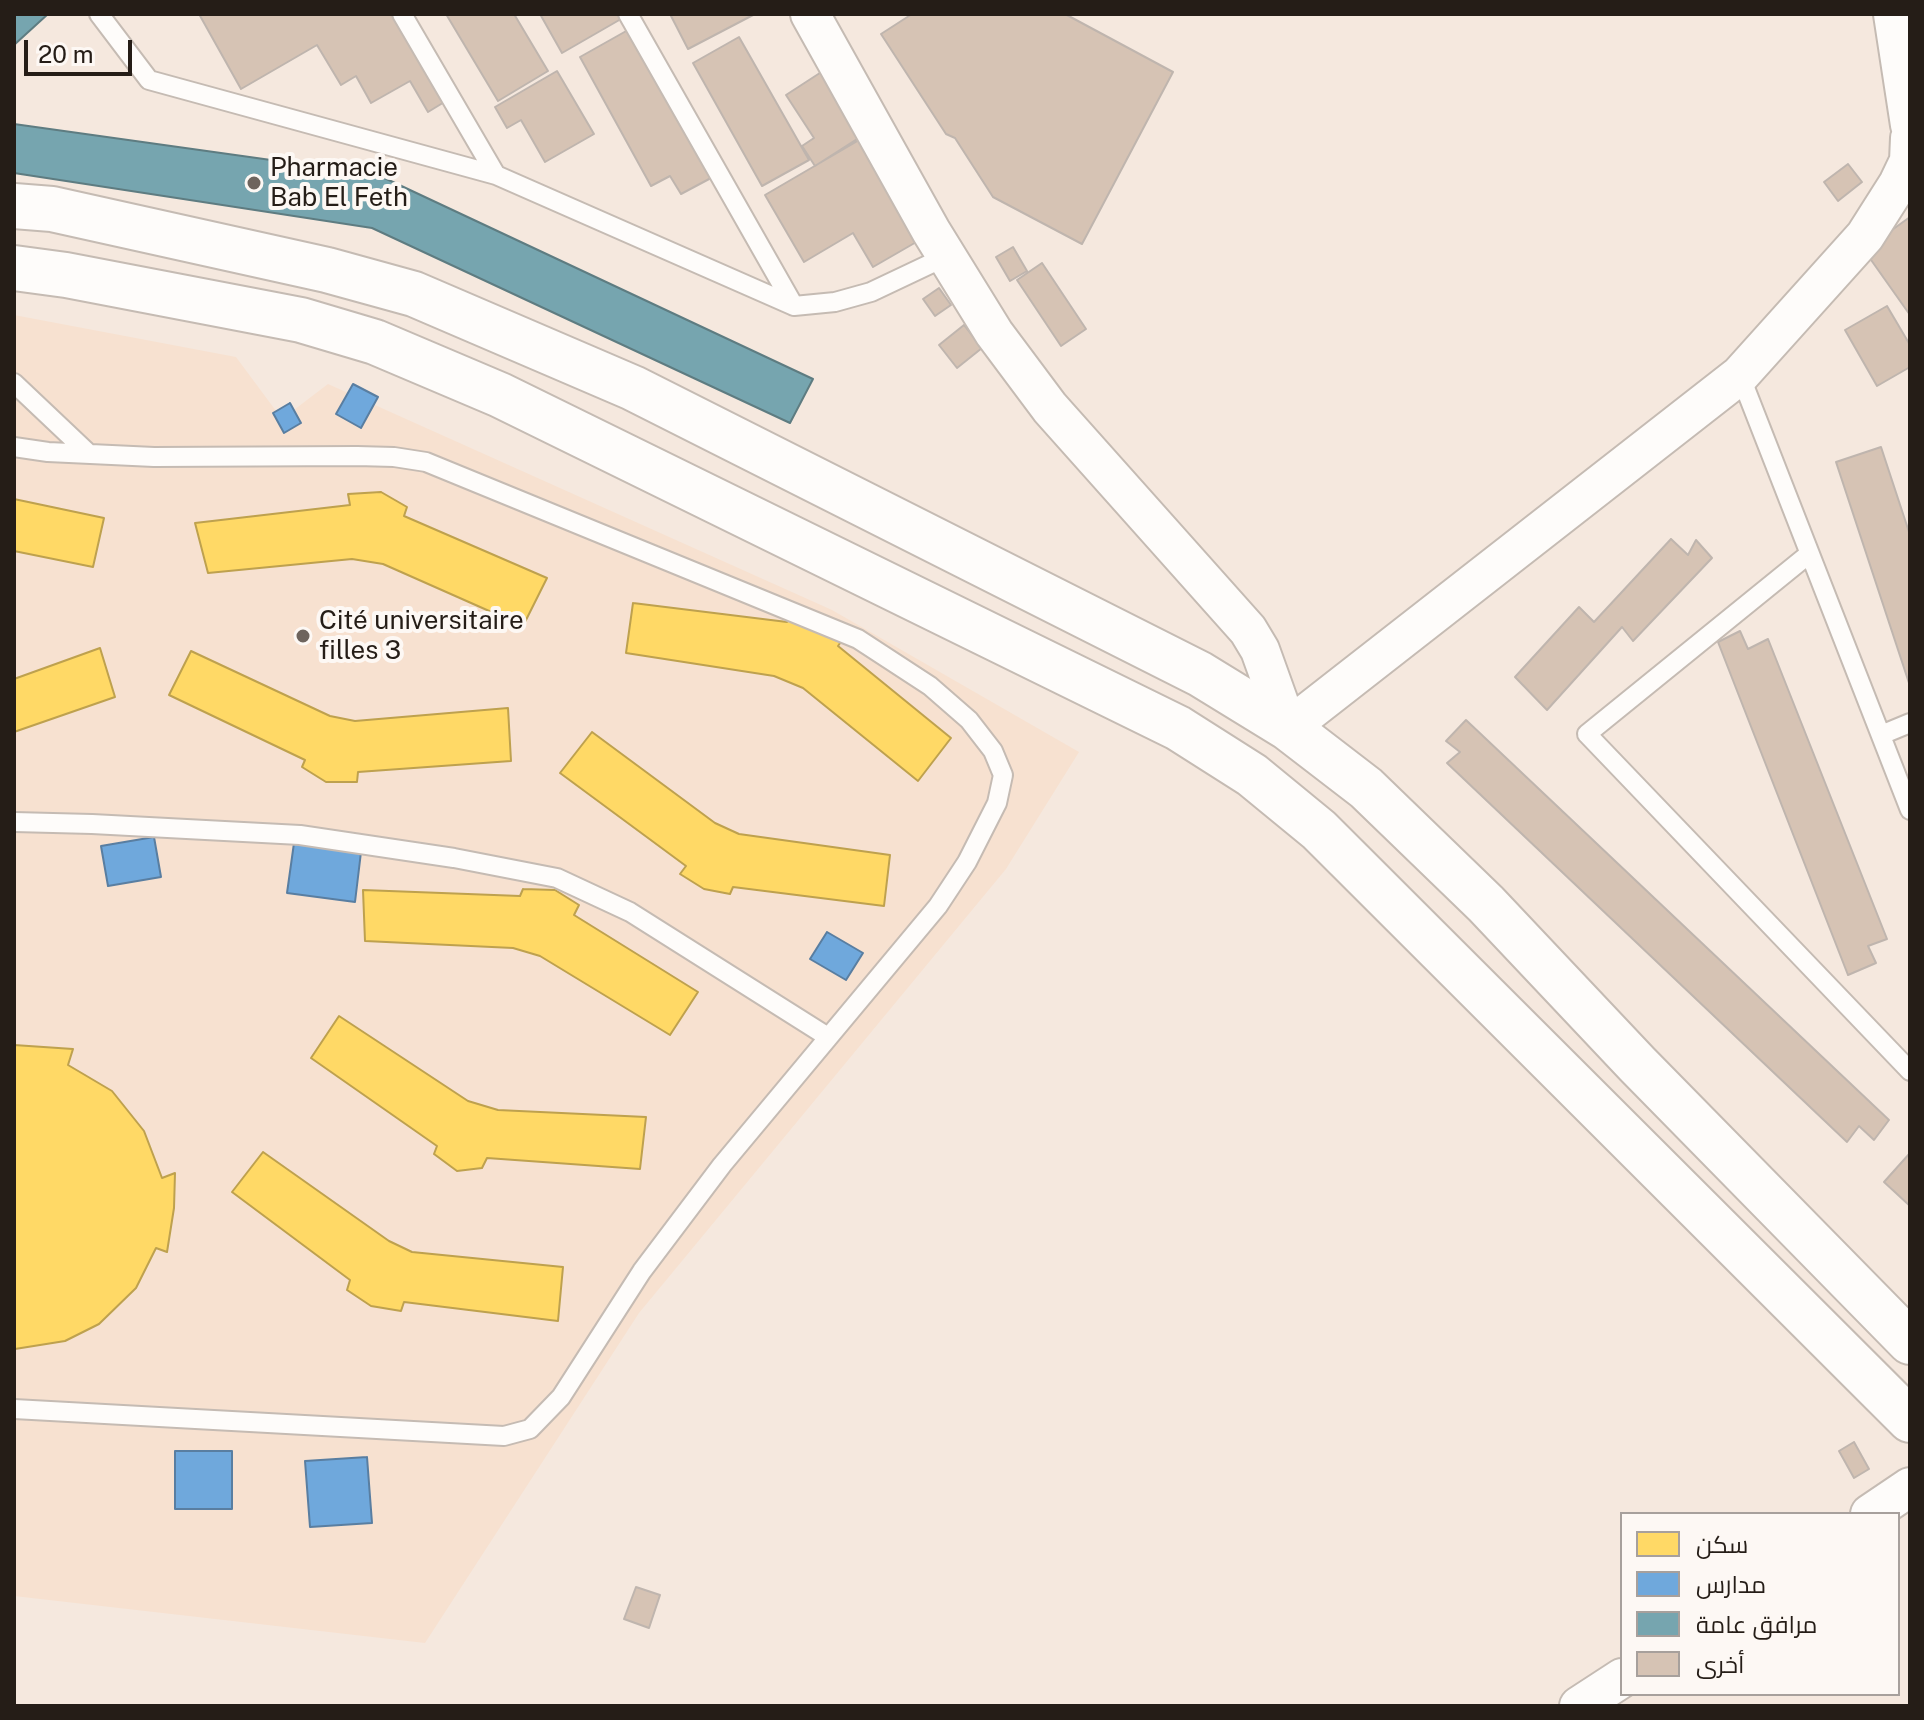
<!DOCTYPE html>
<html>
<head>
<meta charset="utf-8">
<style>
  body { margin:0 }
  #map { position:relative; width:1924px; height:1720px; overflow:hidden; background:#f5e8de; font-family:"Public Sans",Cairo,sans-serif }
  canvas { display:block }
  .frame { position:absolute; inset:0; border:16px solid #251d17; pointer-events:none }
  .legend { position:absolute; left:1620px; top:1512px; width:280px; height:184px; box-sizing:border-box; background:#fdf8f4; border:2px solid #a7a09c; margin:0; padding:10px 14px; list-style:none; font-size:24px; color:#251d17 }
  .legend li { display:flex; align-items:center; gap:16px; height:40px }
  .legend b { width:40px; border:2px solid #a7a09c }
  .scale { position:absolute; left:24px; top:40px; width:108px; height:36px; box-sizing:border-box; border:4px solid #251d17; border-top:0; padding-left:10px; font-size:24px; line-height:28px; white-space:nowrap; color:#251d17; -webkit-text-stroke:6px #fdf8f4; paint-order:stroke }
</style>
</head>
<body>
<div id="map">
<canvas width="1924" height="1720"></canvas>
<div class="frame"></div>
<ul class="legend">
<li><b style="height:22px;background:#ffd966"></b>سكن</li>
<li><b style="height:22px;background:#6fa8dc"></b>مدارس</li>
<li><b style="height:22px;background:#76a5af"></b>مرافق عامة</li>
<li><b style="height:22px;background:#d6c3b4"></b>أخرى</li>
</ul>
<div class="scale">20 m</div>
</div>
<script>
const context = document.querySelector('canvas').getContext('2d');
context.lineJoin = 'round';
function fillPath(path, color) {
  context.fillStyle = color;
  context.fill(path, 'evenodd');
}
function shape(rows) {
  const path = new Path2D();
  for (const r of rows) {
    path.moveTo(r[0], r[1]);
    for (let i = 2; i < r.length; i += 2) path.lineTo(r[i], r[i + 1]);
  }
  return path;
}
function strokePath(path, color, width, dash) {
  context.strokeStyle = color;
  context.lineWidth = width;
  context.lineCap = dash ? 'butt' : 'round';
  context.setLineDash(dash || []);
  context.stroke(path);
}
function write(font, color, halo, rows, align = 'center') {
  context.font = font + ' "Public Sans",sans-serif';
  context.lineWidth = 8;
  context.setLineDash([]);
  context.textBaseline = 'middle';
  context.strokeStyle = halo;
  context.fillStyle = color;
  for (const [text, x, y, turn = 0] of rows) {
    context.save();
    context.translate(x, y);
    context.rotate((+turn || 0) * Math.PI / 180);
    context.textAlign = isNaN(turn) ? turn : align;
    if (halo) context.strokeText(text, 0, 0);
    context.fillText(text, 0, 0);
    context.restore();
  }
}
fillPath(shape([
  [14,315,236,357,282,419,328,384,832,610,1079,752,1006,869,639,1313,425,1643,14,1596]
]), '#f7e1d0');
const homes = shape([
  [381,492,407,507,404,516,547,578,523,626,383,564,352,559,208,573,195,523,350,505,348,494,381,492],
  [14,499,104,518,93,567,14,551,14,499],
  [633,603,787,622,785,614,843,639,838,646,951,738,918,781,803,688,774,676,626,653,633,603],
  [100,648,115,697,14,732,14,679,100,648],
  [191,651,330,716,355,721,508,708,511,761,358,772,357,782,326,782,302,767,305,760,169,695,191,651],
  [592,732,715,823,739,834,890,855,884,906,733,887,730,894,704,889,680,874,686,866,560,773,592,732],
  [523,889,555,890,579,905,574,915,698,992,670,1035,540,956,513,948,365,941,363,890,520,896,523,889],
  [339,1016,468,1101,498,1110,646,1117,640,1169,487,1158,482,1168,457,1171,434,1154,437,1146,311,1058,339,1016],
  [14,1045,73,1049,68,1065,112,1091,144,1131,162,1178,175,1173,174,1208,167,1252,156,1248,136,1288,99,1324,65,1341,15,1349,14,1045],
  [263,1152,389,1241,412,1252,563,1267,558,1321,404,1302,401,1311,371,1306,347,1290,350,1280,232,1192,263,1152]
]);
fillPath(homes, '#ffd966');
strokePath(homes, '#bea14e', 2);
const schools = shape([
  [353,384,378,397,361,428,336,414,353,384],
  [290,403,301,423,284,433,273,413,290,403],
  [154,837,161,877,108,886,101,846,154,837],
  [294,843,361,852,355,902,287,893,294,843],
  [827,932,863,953,846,980,810,959,827,932],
  [175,1451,232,1451,232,1509,175,1509,175,1451],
  [367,1457,372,1523,310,1527,305,1461,367,1457]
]);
fillPath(schools, '#6fa8dc');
strokePath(schools, '#597ea1', 2);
const public = shape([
  [14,14,48,14,14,45,14,14],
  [14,124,378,175,813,379,790,423,372,228,14,173,14,124]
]);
fillPath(public, '#76a5af');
strokePath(public, '#5e7c81', 2);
const building = shape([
  [199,14,396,14,446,101,428,112,410,81,371,103,356,76,341,85,317,45,241,89,199,14],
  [446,14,514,14,548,71,498,101,446,14],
  [540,14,618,14,621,19,562,53,540,14],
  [670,14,755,14,688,49,670,14],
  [912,14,1065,14,1173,72,1082,244,993,197,955,138,946,134,881,34,912,14],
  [628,30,711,178,681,194,670,176,651,186,580,57,628,30],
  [739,37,809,160,762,186,693,63,739,37],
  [826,69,868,132,815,166,802,146,814,138,786,95,826,69],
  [557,71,594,134,545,162,521,120,507,128,495,107,557,71],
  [866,136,925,237,873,267,853,233,804,262,765,195,866,136],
  [1848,164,1862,182,1838,201,1824,182,1848,164],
  [1910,217,1910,315,1864,250,1910,217],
  [1013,247,1027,271,1010,281,996,257,1013,247],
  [1042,263,1086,329,1061,346,1017,280,1042,263],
  [939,288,951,305,935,316,923,299,939,288],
  [1887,306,1910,345,1910,367,1877,386,1845,330,1887,306],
  [964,325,982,348,957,368,939,345,964,325],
  [1881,447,1910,535,1909,683,1836,462,1881,447],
  [1671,539,1688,555,1696,540,1712,558,1633,641,1622,627,1547,710,1515,677,1579,607,1594,622,1671,539],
  [1740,631,1748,649,1768,639,1887,939,1868,946,1876,963,1848,975,1718,642,1740,631],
  [1466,720,1889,1120,1874,1140,1859,1126,1847,1142,1447,763,1460,752,1446,741,1466,720],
  [1910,1153,1910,1206,1884,1182,1910,1153],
  [1854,1442,1869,1469,1854,1478,1839,1451,1854,1442],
  [636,1587,660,1595,649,1628,624,1619,636,1587]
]);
fillPath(building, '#d6c3b4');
strokePath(building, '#bfb5ae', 2);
const service = shape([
  [99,14,149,80,496,175,794,306,835,302,871,292,947,256],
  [402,14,496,175],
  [628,14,794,306],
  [1740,375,1910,810],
  [14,383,88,453],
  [14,447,48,452,154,457,357,456,394,457,426,462,858,639,930,686,969,720,993,751,1003,775,997,803,967,862,938,906,722,1165,642,1271,561,1397,530,1429,504,1436,14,1409],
  [1809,554,1587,734,1910,1071],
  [1881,735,1910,723],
  [14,822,92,824,300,835,454,858,557,878,630,912,828,1037]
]);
const minor = shape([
  [810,14,931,231,994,333,1050,408,1248,630,1260,650,1288,728,1740,375,1865,236,1898,184,1909,161,1910,138],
  [1893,14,1910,125],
  [1870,1514,1910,1487],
  [1579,1706,1622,1678]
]);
const secondary = shape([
  [14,206,52,209,327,270,414,294,633,388,1200,674,1288,728,1366,788,1486,904,1637,1064,1910,1342],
  [14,268,66,275,301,320,375,342,500,395,1178,728,1252,775,1319,830,1910,1420]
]);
strokePath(service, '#c5bbb3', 22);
strokePath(minor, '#c5bbb3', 42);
strokePath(secondary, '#c5bbb3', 48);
strokePath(service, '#fefcfa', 18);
strokePath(minor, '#fefcfa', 38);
strokePath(secondary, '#fefcfa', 44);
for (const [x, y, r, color] of [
  [254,183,8,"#6e645d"],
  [303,636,8,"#6e645d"]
]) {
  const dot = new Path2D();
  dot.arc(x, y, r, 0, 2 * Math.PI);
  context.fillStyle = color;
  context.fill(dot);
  strokePath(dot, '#fdf8f4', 3);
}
write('26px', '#251d17', '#fdf8f4', [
  ["Pharmacie",270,168],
  ["Bab El Feth",270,198],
  ["Cité universitaire",319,621],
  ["filles 3",319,651]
], 'left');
</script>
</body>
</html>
